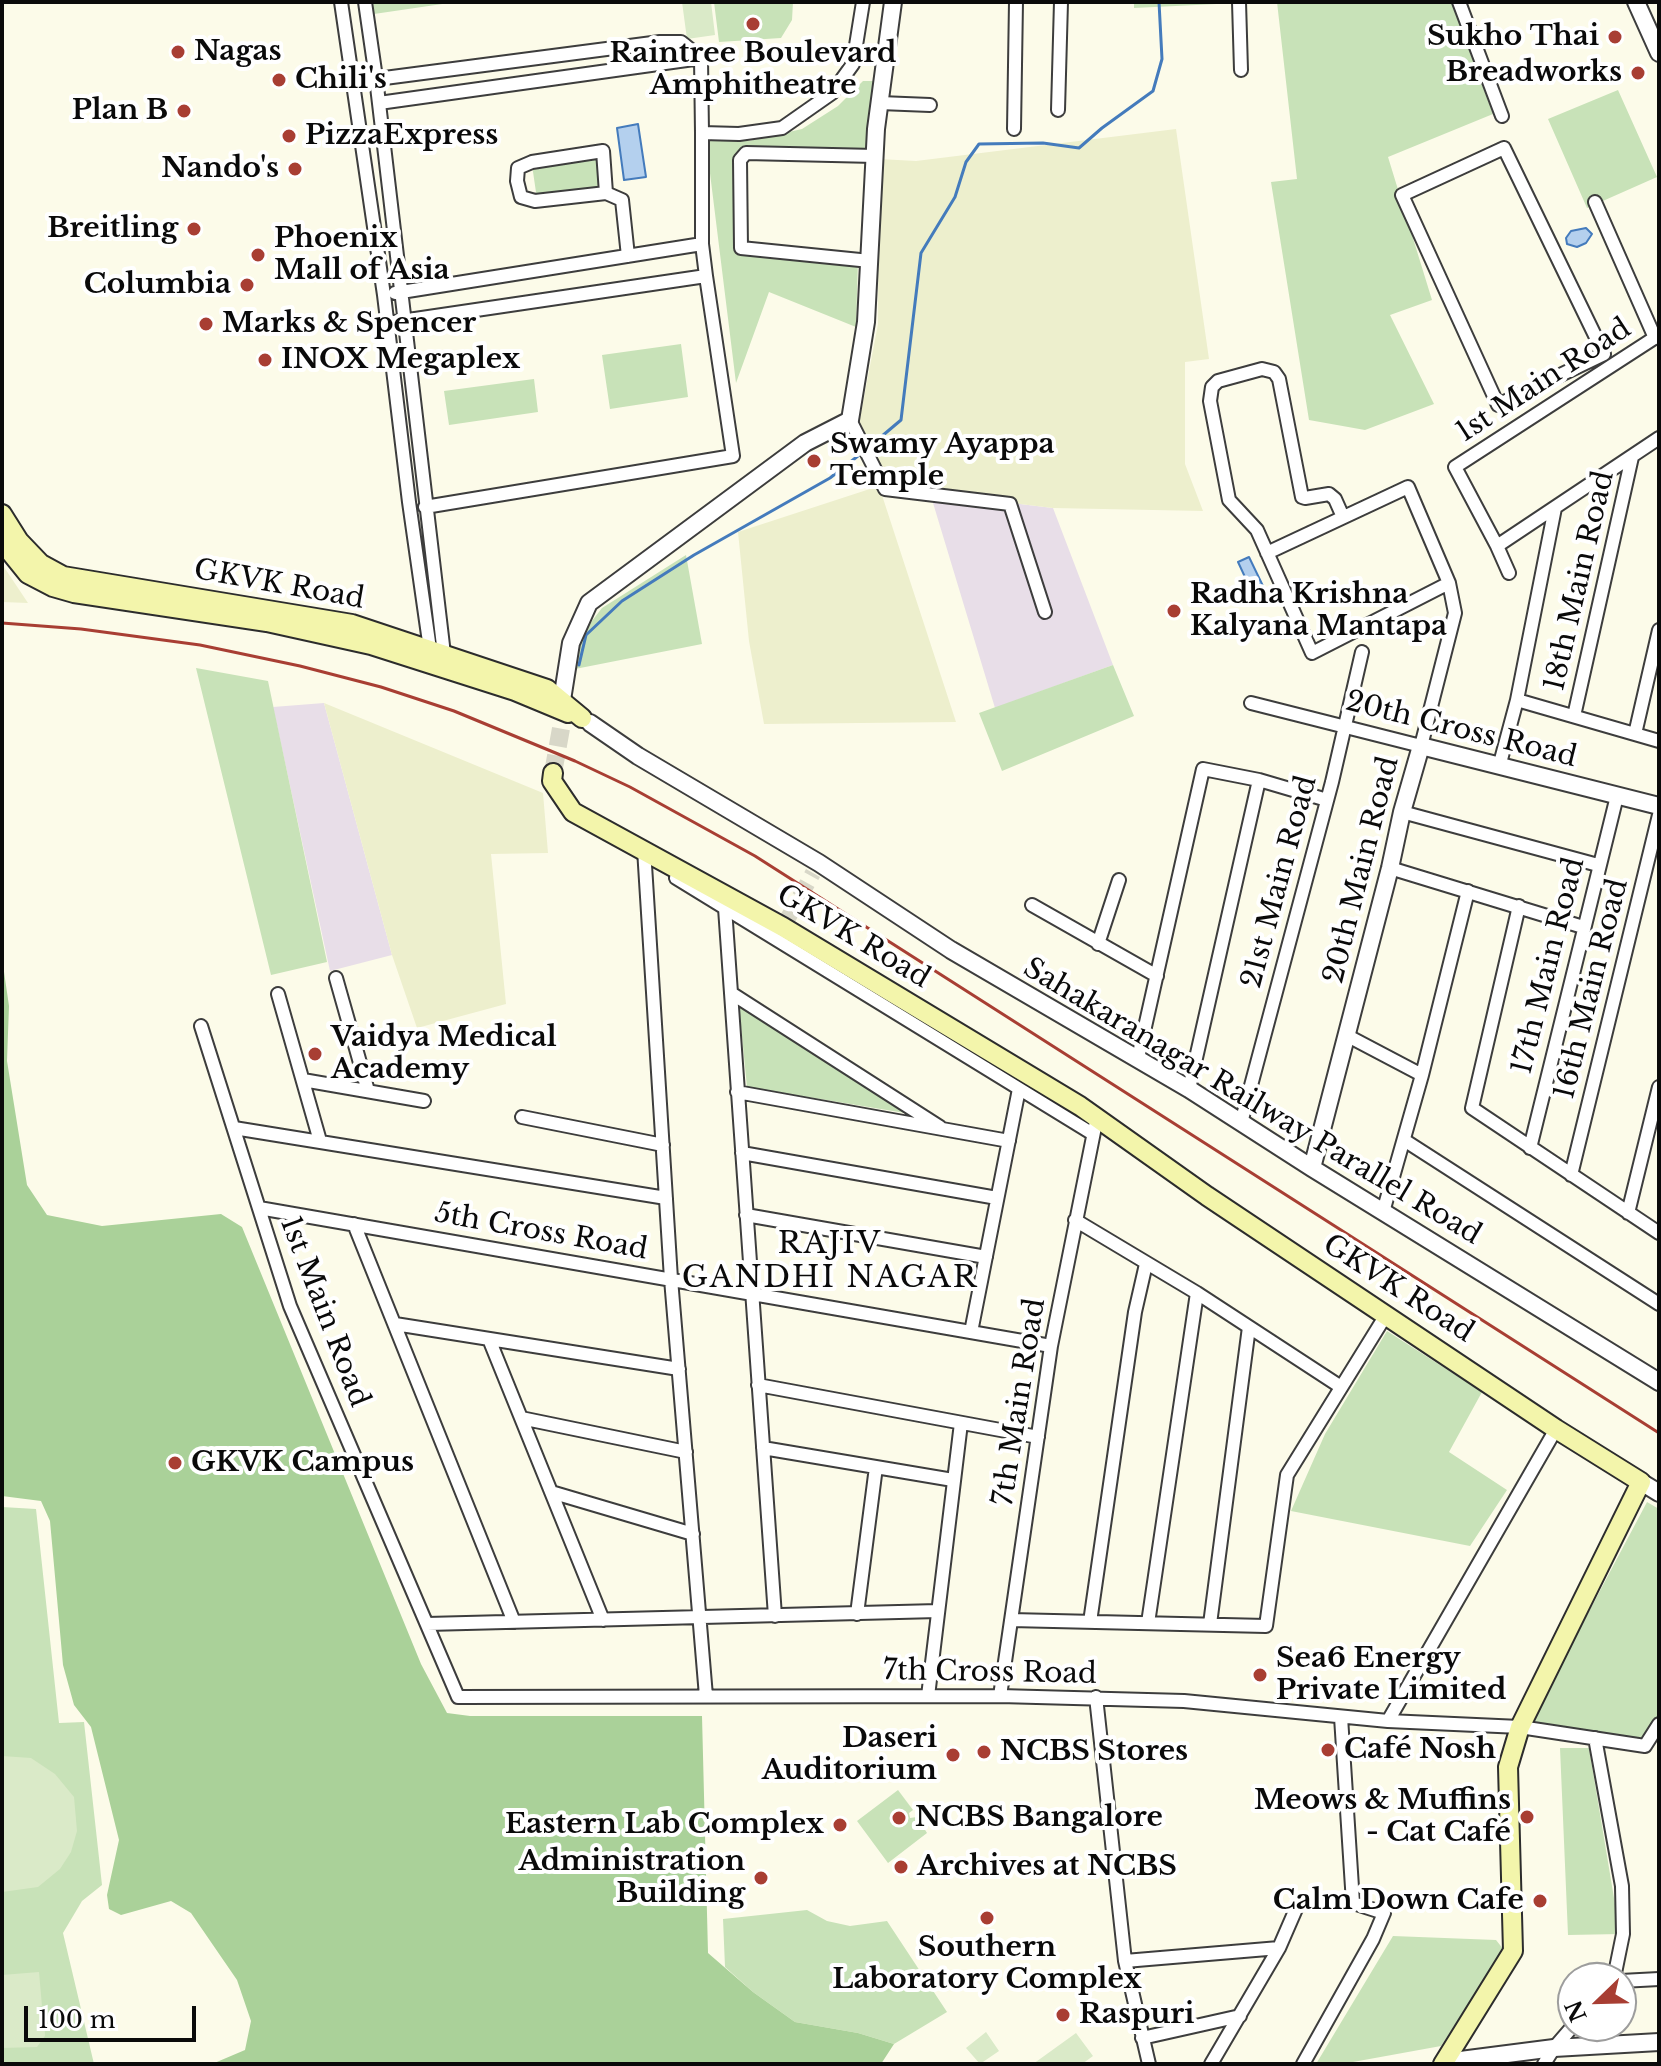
<!DOCTYPE html>
<html>
<head>
<meta charset="utf-8">
<style>
  body { margin:0 }
  #map { position:relative; width:1661px; height:2066px; overflow:hidden; background:#fcfbe9; font-family:"Libre Baskerville",serif }
  canvas { display:block }
  .frame { position:absolute; inset:0; border:4px solid #0a0a0a; pointer-events:none }
  .north { position:absolute; left:1557px; top:1962px; width:80px; height:80px; box-sizing:border-box; background:#fff; border:2px solid #9d9d9d; border-radius:50%; rotate:247deg; font-size:22px; font-weight:700; line-height:32px; text-align:center; color:#0a0a0a }
  .north::after { content:''; display:block; margin:auto; width:28px; height:36px; background:#a83e33; clip-path:polygon(50% 0,100% 100%,50% 72%,0 100%) }
  .scale { position:absolute; left:24px; top:2006px; width:172px; height:36px; box-sizing:border-box; border:4px solid #0a0a0a; border-top:0; padding-left:10px; font-size:24px; line-height:28px; white-space:nowrap; color:#0a0a0a; -webkit-text-stroke:6px #fff; paint-order:stroke }
</style>
</head>
<body>
<div id="map">
<canvas width="1661" height="2066"></canvas>
<div class="frame"></div>
<div class="north">N</div>
<div class="scale">100 m</div>
</div>
<script>
const context = document.querySelector('canvas').getContext('2d');
context.lineJoin = 'round';
function fillPath(path, color) {
  context.fillStyle = color;
  context.fill(path, 'evenodd');
}
function shape(rows) {
  const path = new Path2D();
  for (const r of rows) {
    path.moveTo(r[0], r[1]);
    for (let i = 2; i < r.length; i += 2) path.lineTo(r[i], r[i + 1]);
  }
  return path;
}
function strokePath(path, color, width, dash) {
  context.strokeStyle = color;
  context.lineWidth = width;
  context.lineCap = dash ? 'butt' : 'round';
  context.setLineDash(dash || []);
  context.stroke(path);
}
function write(font, color, halo, rows, align = 'center') {
  context.font = font + ' "Libre Baskerville",serif';
  context.lineWidth = 8;
  context.setLineDash([]);
  context.textBaseline = 'middle';
  context.strokeStyle = halo;
  context.fillStyle = color;
  for (const [text, x, y, turn = 0] of rows) {
    context.save();
    context.translate(x, y);
    context.rotate((+turn || 0) * Math.PI / 180);
    context.textAlign = isNaN(turn) ? turn : align;
    if (halo) context.strokeText(text, 0, 0);
    context.fillText(text, 0, 0);
    context.restore();
  }
}
fillPath(shape([
  [930,493,1053,508,1113,665,995,708],
  [324,703,392,955,330,971,273,707]
]), '#e8dee8');
fillPath(shape([
  [1176,129,1209,359,1185,362,1185,464,1203,511,1053,508,930,493,891,484,858,429,878,324,879,159,916,161],
  [879,486,956,722,764,724,749,641,738,532],
  [2,564,28,603,2,602],
  [324,703,543,793,548,853,491,854,506,1004,417,1028,392,955]
]), '#edefcd');
fillPath(shape([
  [373,2,456,2,374,14],
  [714,2,793,2,792,20,781,38,719,42],
  [1134,2,1258,2,1134,8],
  [1277,2,1451,2,1493,114,1388,157,1432,300,1390,315,1434,404,1365,430,1309,420,1271,182,1297,179],
  [863,81,874,81,865,159,738,154,738,250,858,260,856,327,769,292,736,383,706,141,749,141,802,129,838,106],
  [1618,90,1657,177,1587,208,1548,119],
  [598,156,603,189,537,199,532,165],
  [681,344,688,397,610,409,602,355],
  [534,379,538,412,449,425,444,391],
  [686,555,702,644,575,669,581,635,602,608],
  [1113,665,1134,716,1002,771,979,713],
  [196,668,268,681,327,962,271,975],
  [739,1006,905,1113,747,1087],
  [1387,1331,1482,1392,1449,1452,1507,1490,1470,1546,1291,1511,1325,1434],
  [1647,1502,1659,1509,1659,1716,1644,1739,1531,1721],
  [2,1507,36,1509,59,1723,84,1722,102,1885,82,1901,63,1933,94,2064,2,2064],
  [1560,1748,1589,1748,1620,1934,1568,1935],
  [898,1790,913,1810,909,1813,910,1818,917,1817,927,1833,888,1863,857,1821],
  [807,1910,827,1921,850,1926,887,1921,947,2012,894,2044,858,2033,795,2022,753,1992,725,1967,723,1919],
  [1393,1936,1496,1940,1504,1950,1441,2046,1342,2064,1316,2064]
]), '#c8e2b8');
fillPath(shape([
  [2,958,9,1006,7,1061,27,1185,47,1215,102,1226,221,1214,242,1227,421,1664,447,1713,470,1716,702,1716,708,1953,753,1992,795,2022,858,2033,894,2044,881,2064,212,2064,245,2050,251,2021,237,1980,191,1913,171,1901,121,1915,109,1909,107,1895,119,1840,91,1727,74,1705,63,1665,50,1521,41,1501,2,1496]
]), '#aad199');
fillPath(shape([
  [682,2,711,2,715,35,687,39],
  [2,1756,31,1758,55,1774,74,1797,77,1831,71,1852,60,1869,38,1887,2,1892],
  [39,1972,42,2006,38,2007,44,2012,45,2036,37,2047,2,2048,2,1975],
  [986,2032,999,2051,980,2064,966,2048],
  [1076,2033,1093,2056,1082,2064,1033,2064]
]), '#daeac8');
const water = shape([
  [638,124,646,177,624,180,617,128,638,124],
  [1586,228,1592,234,1586,243,1577,247,1567,244,1566,238,1571,231,1586,228],
  [1249,557,1263,586,1252,592,1238,562,1249,557]
]);
fillPath(water, '#b4d0ee');
strokePath(water, '#447bbc', 2);
strokePath(shape([
  [869,447,901,420,921,253,955,197,966,162,979,144,1043,143,1079,148,1102,128,1153,91,1162,59,1159,2],
  [579,665,586,635,622,601,694,555,830,478,863,452]
]), '#447bbc', 3);
strokePath(shape([
  [788,918,813,873]
]), '#d8d7c8', 16, [16, 8]);
strokePath(shape([
  [553,773,562,723]
]), '#d8d7c8', 18, [18, 9]);
const minor = shape([
  [341,2,384,295,409,502,430,649],
  [365,2,376,78,444,654],
  [1239,2,1241,70],
  [1459,2,1502,116],
  [354,82,660,42,681,42,701,58,702,133,739,134,782,128,832,93,853,64,863,2],
  [379,103,701,58],
  [880,103,930,105],
  [1058,110,1061,2],
  [1014,129,1016,2],
  [1504,148,1604,354,1498,405,1402,195,1504,148],
  [606,193,603,151,532,162,518,168,517,181,521,197,535,201,606,193,622,200,628,256],
  [1595,202,1655,338],
  [702,244,706,276],
  [870,261,741,248,740,160,746,153,875,156],
  [395,293,702,244,702,133],
  [388,323,706,276,733,456,425,507],
  [850,420,885,489,1010,504,1045,612],
  [1343,517,1335,499,1329,494,1305,498,1302,497,1279,379,1274,372,1262,369,1218,381,1212,387,1210,401,1229,500,1257,530,1312,653,1449,583],
  [1497,546,1659,438],
  [1509,573,1497,546,1455,467,1659,335],
  [1517,700,1659,741],
  [1251,703,1421,746,1455,613,1449,583,1408,487,1267,553],
  [1574,716,1632,457],
  [1635,734,1659,630],
  [1499,767,1517,700,1555,508],
  [1402,812,1598,865],
  [644,849,671,1279,706,1696],
  [1390,868,1583,927],
  [676,878,1093,1134],
  [1032,905,1157,976],
  [1519,906,1472,1108,1659,1233],
  [725,908,775,1616],
  [1098,944,1119,880],
  [336,978,368,1091],
  [731,993,940,1127],
  [278,994,320,1141],
  [201,1026,290,1306,458,1697,1000,1696,1184,1701,1388,1721,1520,1727,1645,1746,1659,1724],
  [1346,1035,1422,1075],
  [1138,1058,1203,769,1259,780,1327,800],
  [303,1080,424,1101],
  [1189,1089,1259,780],
  [737,1092,1009,1141],
  [522,1117,663,1145],
  [1241,1123,1332,782,1362,652],
  [234,1128,666,1198],
  [1404,1140,1659,1304],
  [1530,1148,1617,796],
  [742,1153,997,1198],
  [1571,1175,1659,815],
  [259,1208,1051,1346],
  [1383,1212,1422,1075,1468,891],
  [1628,1213,1659,1087],
  [746,1215,986,1257],
  [1075,1220,1197,1293],
  [354,1224,514,1622],
  [395,1324,679,1369],
  [971,1332,1019,1089],
  [489,1339,603,1620],
  [758,1385,1038,1437],
  [521,1418,686,1452],
  [763,1448,953,1480],
  [551,1492,693,1534],
  [857,1614,876,1467],
  [1011,1620,1266,1626,1287,1475,1386,1315],
  [1090,1622,1135,1312,1146,1264],
  [1148,1623,1197,1293,1341,1387],
  [427,1624,938,1611],
  [1210,1624,1249,1327],
  [928,1696,961,1423],
  [1000,1696,1051,1346,1097,1117],
  [1096,1697,1125,1961,1149,2064],
  [1341,1717,1353,1903],
  [1388,1721,1556,1429],
  [1595,1738,1622,1886,1623,1934,1614,1978],
  [1125,1961,1279,1948],
  [1621,1981,1659,1979],
  [1142,2038,1240,2016],
  [1211,2064,1279,1948,1299,1902,1353,1903,1384,1913,1373,1939,1303,2064],
  [1544,2064,1554,2048,1573,2026]
]);
const tertiary = shape([
  [1636,2,1659,53],
  [562,700,571,643,589,603,805,443,850,420,866,322,876,129,893,2],
  [590,723,638,756,819,863,951,950,1189,1089,1312,1168,1659,1382],
  [1312,1168,1390,868,1402,812,1421,746,1659,806],
  [1641,1482,1659,1493],
  [1445,2062,1554,2048,1659,2042]
]);
const secondary = shape([
  [2,514,19,541,41,564,63,576,352,624,547,689,582,718],
  [2,542,28,574,53,587,74,593,267,622,371,645,515,691,568,713],
  [553,773,552,781,573,812,783,927,1080,1106,1207,1196,1556,1429,1641,1482,1520,1727,1508,1767,1513,1951,1443,2064]
]);
strokePath(minor, '#3d3d3d', 16);
strokePath(tertiary, '#3d3d3d', 20);
strokePath(secondary, '#2c2c2c', 22);
strokePath(minor, '#fff', 12);
strokePath(tertiary, '#fff', 16);
strokePath(secondary, '#f3f5ab', 18);
strokePath(shape([
  [2,623,81,629,200,645,300,666,381,687,454,711,575,761,630,787,755,856,1659,1433]
]), '#a83e33', 3);
for (const [x, y, r, color] of [
  [753,24,8,"#a83e33"],
  [1615,37,8,"#a83e33"],
  [178,52,8,"#a83e33"],
  [1638,73,8,"#a83e33"],
  [279,80,8,"#a83e33"],
  [184,111,8,"#a83e33"],
  [289,136,8,"#a83e33"],
  [295,169,8,"#a83e33"],
  [194,229,8,"#a83e33"],
  [258,255,8,"#a83e33"],
  [247,285,8,"#a83e33"],
  [206,324,8,"#a83e33"],
  [265,360,8,"#a83e33"],
  [814,461,8,"#a83e33"],
  [1174,611,8,"#a83e33"],
  [315,1054,8,"#a83e33"],
  [175,1463,8,"#a83e33"],
  [1260,1675,8,"#a83e33"],
  [1328,1750,8,"#a83e33"],
  [984,1752,8,"#a83e33"],
  [953,1755,8,"#a83e33"],
  [1527,1817,8,"#a83e33"],
  [899,1818,8,"#a83e33"],
  [840,1825,8,"#a83e33"],
  [901,1867,8,"#a83e33"],
  [761,1878,8,"#a83e33"],
  [1540,1901,8,"#a83e33"],
  [987,1918,8,"#a83e33"],
  [1063,2015,8,"#a83e33"]
]) {
  const dot = new Path2D();
  dot.arc(x, y, r, 0, 2 * Math.PI);
  context.fillStyle = color;
  context.fill(dot);
  strokePath(dot, '#fff', 3);
}
write('bold 28px', '#0a0a0a', '#fff', [
  ["Sukho Thai",1599,37,"right"],
  ["Nagas",194,52],
  ["Raintree Boulevard",753,54,"center"],
  ["Amphitheatre",753,86,"center"],
  ["Breadworks",1622,73,"right"],
  ["Chili's",295,80],
  ["Plan B",168,111,"right"],
  ["PizzaExpress",305,136],
  ["Nando's",279,169,"right"],
  ["Breitling",178,229,"right"],
  ["Phoenix",274,239],
  ["Mall of Asia",274,271],
  ["Columbia",231,285,"right"],
  ["Marks & Spencer",222,324],
  ["INOX Megaplex",281,360],
  ["Swamy Ayappa",830,445],
  ["Temple",830,477],
  ["Radha Krishna",1190,595],
  ["Kalyana Mantapa",1190,627],
  ["Vaidya Medical",331,1038],
  ["Academy",331,1070],
  ["GKVK Campus",191,1463],
  ["Sea6 Energy",1276,1659],
  ["Private Limited",1276,1691],
  ["Daseri",937,1739,"right"],
  ["Auditorium",937,1771,"right"],
  ["Café Nosh",1344,1750],
  ["NCBS Stores",1000,1752],
  ["Meows & Muffins",1511,1801,"right"],
  ["- Cat Café",1511,1833,"right"],
  ["NCBS Bangalore",915,1818],
  ["Eastern Lab Complex",824,1825,"right"],
  ["Administration",745,1862,"right"],
  ["Building",745,1894,"right"],
  ["Archives at NCBS",917,1867],
  ["Calm Down Cafe",1524,1901,"right"],
  ["Southern",987,1948,"center"],
  ["Laboratory Complex",987,1980,"center"],
  ["Raspuri",1079,2015]
], 'left');
write('28px', '#0a0a0a', '#fff', [
  ["1st Main Road",1544,381,-33],
  ["18th Main Road",1580,581,-77],
  ["GKVK Road",279,585,10],
  ["20th Cross Road",1461,730,14],
  ["20th Main Road",1362,870,-76],
  ["21st Main Road",1280,882,-75],
  ["GKVK Road",853,937,31],
  ["17th Main Road",1549,966,-76],
  ["16th Main Road",1592,989,-76],
  ["Sahakaranagar Railway Parallel Road",1252,1102,31],
  ["5th Cross Road",541,1232,10],
  ["GKVK Road",1398,1289,33],
  ["1st Main Road",324,1312,69],
  ["7th Main Road",1020,1402,-81],
  ["7th Cross Road",990,1673,1]
]);
context.letterSpacing = '2px';
write('30px', '#0a0a0a', '#fff', [
  ["RAJIV",830,1245],
  ["GANDHI NAGAR",830,1279]
]);
context.letterSpacing = '0px';
</script>
</body>
</html>
